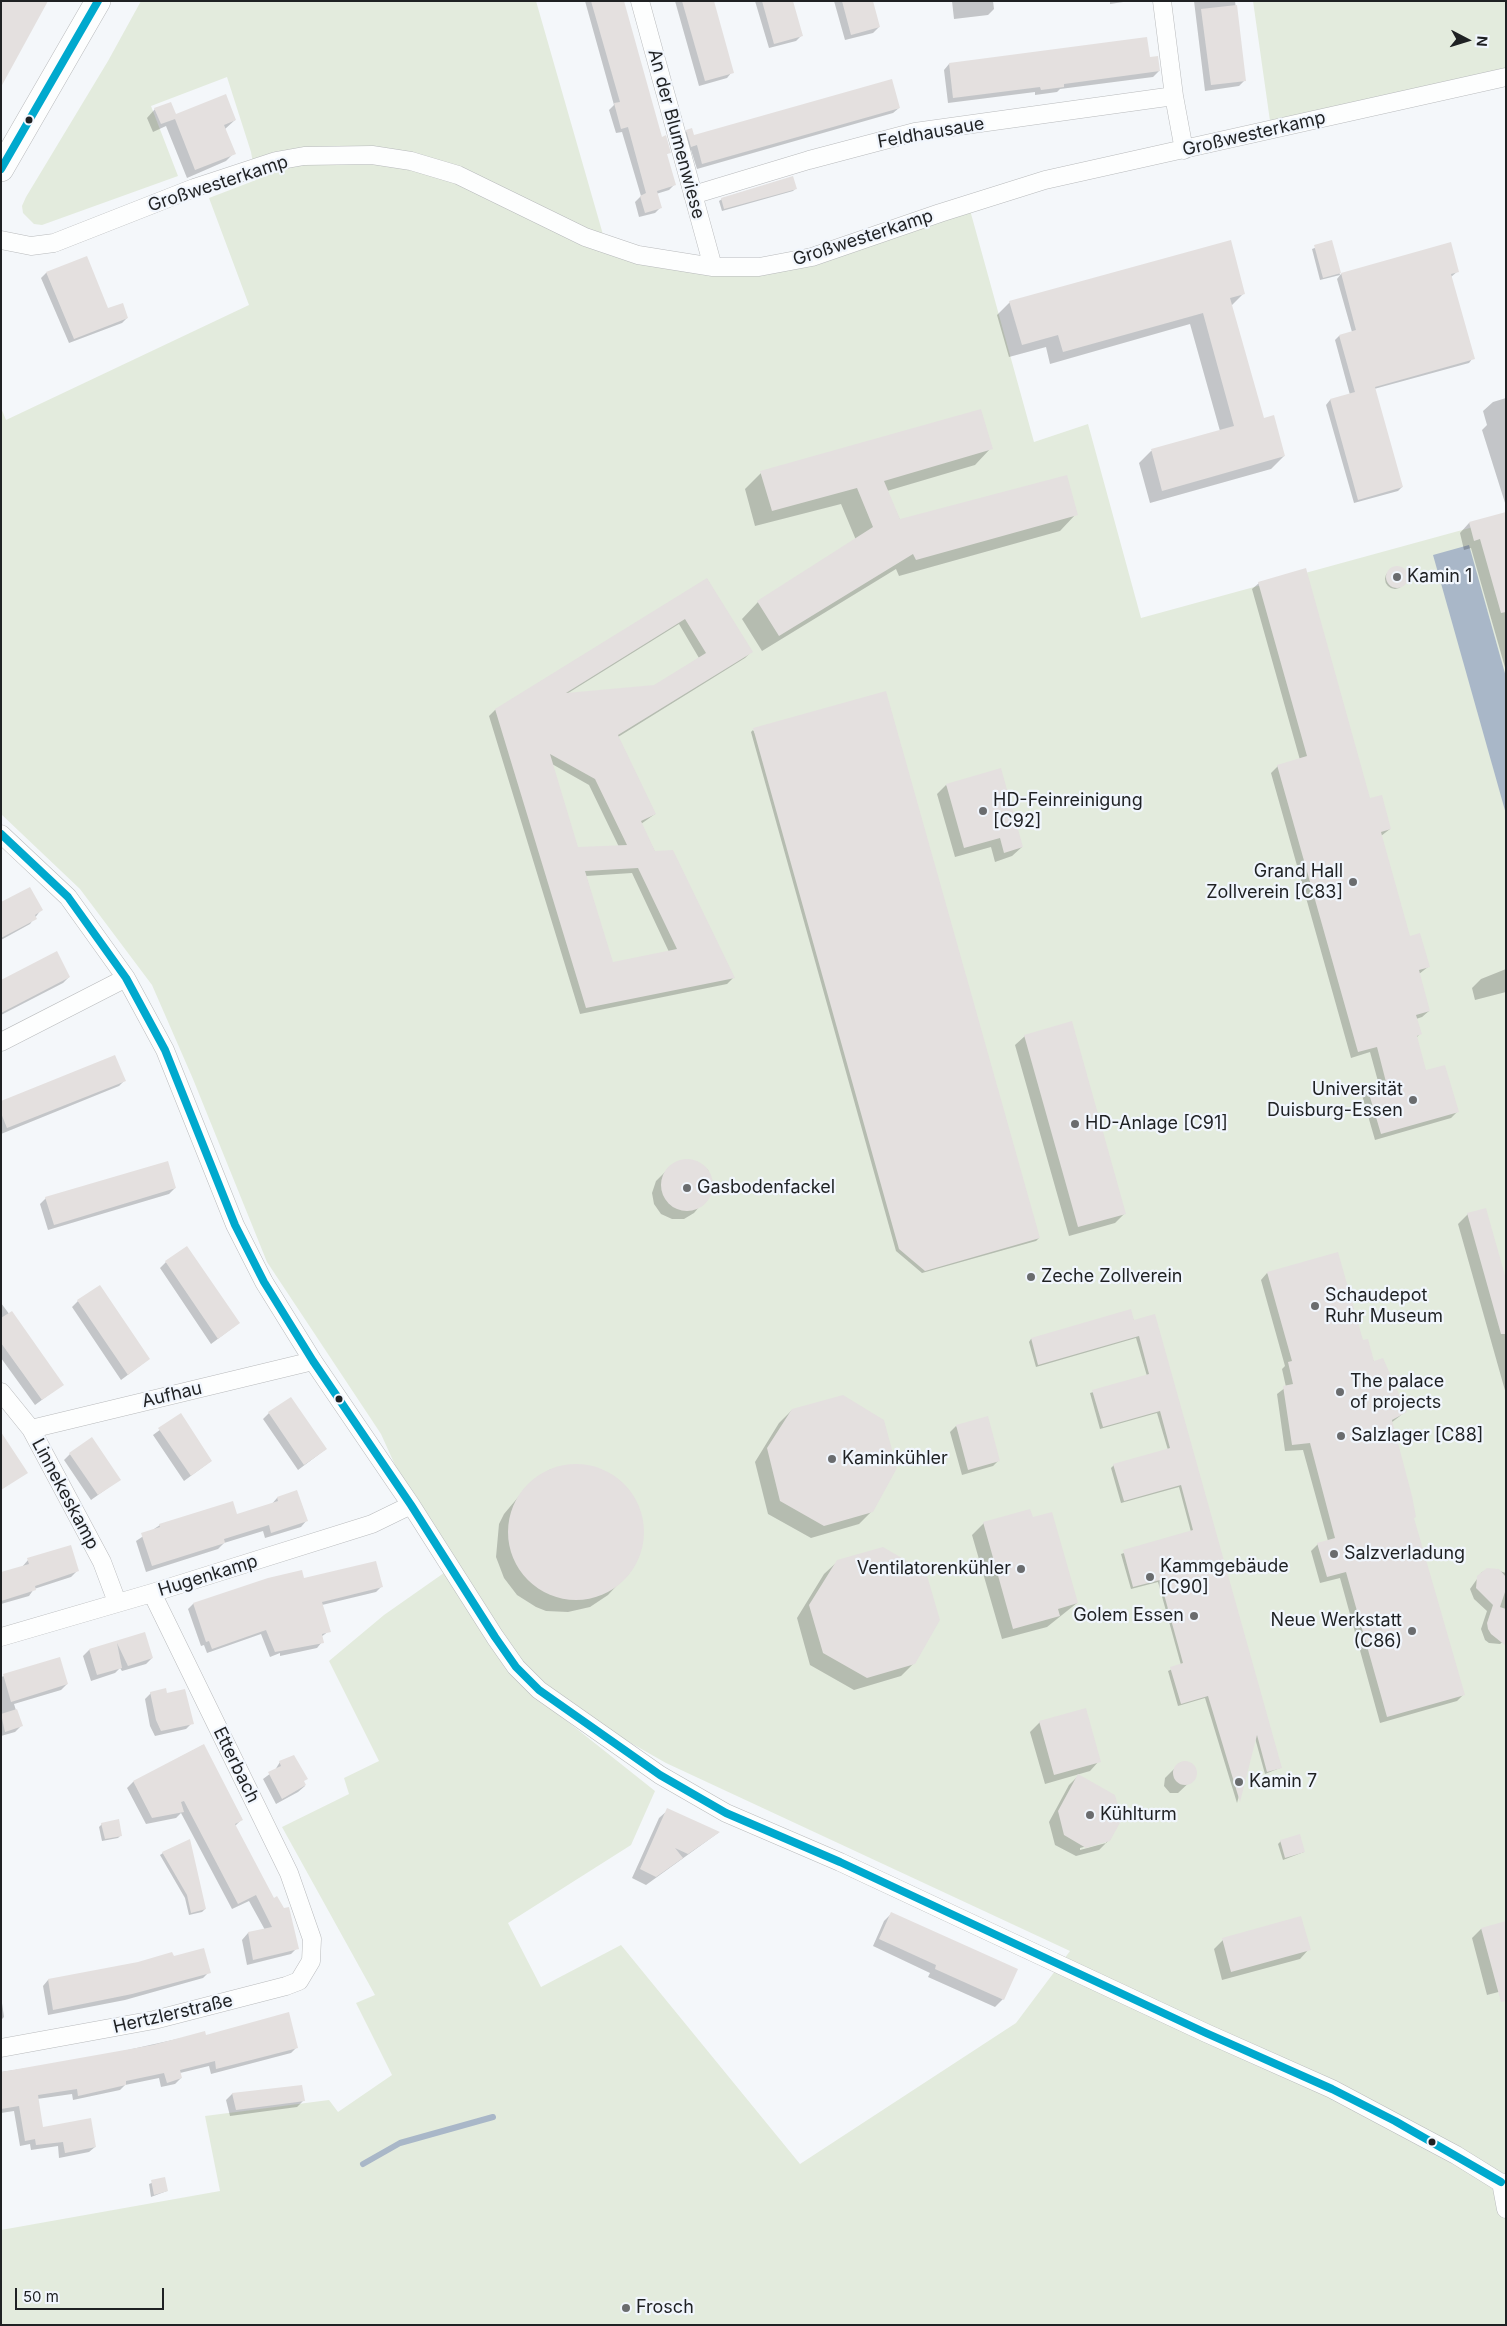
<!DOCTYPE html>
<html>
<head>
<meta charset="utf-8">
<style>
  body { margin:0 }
  #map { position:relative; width:1507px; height:2326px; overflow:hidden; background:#f4f7fa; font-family:Inter,sans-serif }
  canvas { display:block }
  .frame { position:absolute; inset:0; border:2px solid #1f2123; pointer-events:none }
  .north { position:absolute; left:1442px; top:15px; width:50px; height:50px; -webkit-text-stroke:4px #f1f6fd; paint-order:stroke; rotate:95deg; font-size:14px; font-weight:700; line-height:20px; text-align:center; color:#1f2123 }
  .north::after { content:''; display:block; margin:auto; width:18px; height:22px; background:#1f2123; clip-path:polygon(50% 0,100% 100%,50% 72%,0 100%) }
  .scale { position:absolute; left:15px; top:2288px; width:149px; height:22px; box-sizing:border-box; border:2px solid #1f2123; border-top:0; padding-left:6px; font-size:15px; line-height:18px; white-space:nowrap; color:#1f2123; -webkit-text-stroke:4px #f1f6fd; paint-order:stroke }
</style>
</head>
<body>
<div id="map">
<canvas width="1507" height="2326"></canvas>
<div class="frame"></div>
<div class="north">N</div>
<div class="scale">50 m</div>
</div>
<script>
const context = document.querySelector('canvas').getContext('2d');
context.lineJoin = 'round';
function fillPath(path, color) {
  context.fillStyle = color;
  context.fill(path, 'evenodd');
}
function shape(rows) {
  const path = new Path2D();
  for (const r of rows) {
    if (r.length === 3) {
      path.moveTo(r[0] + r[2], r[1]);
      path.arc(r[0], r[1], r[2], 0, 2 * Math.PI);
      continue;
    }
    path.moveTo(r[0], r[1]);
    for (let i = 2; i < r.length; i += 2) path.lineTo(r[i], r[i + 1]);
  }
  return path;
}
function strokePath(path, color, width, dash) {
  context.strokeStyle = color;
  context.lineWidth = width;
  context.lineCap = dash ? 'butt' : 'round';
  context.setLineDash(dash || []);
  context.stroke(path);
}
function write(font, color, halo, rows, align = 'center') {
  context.font = font + ' Inter,sans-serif';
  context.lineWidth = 4.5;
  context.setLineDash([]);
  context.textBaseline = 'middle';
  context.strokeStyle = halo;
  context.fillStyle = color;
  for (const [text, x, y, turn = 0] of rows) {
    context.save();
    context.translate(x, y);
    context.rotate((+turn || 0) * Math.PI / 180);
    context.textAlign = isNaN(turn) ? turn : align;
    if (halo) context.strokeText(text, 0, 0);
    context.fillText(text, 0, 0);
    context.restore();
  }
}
fillPath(shape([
  [141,1,536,1,608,252,662,268,698,271,757,270,970,210,1034,442,1088,424,1141,618,1506,518,1506,2325,1,2325,1,2230,220,2191,205,2116,329,2100,338,2112,392,2075,356,2003,375,1995,282,1827,349,1794,344,1778,379,1761,329,1661,384,1615,451,1568,538,1698,655,1791,631,1845,508,1923,541,1987,621,1945,800,2164,1016,2023,1070,1951,666,1763,601,1726,544,1683,521,1661,413,1505,381,1434,267,1262,193,1079,152,985,80,889,1,814,1,408,6,420,249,305,209,198,256,180,251,152,227,77,151,106,178,176,42,225,34,224,23,213,22,206,26,197,108,61],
  [1253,1,1506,1,1506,70,1270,121]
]), '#e3ebdd');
fillPath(shape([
  [1469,545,1506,677,1506,814,1433,555]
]), '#a9b7c8');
fillPath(shape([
  [585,1,622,1,661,138,669,152,666,155,674,185,669,190,656,194,661,207,655,213,639,217,635,202,641,196,622,132,616,133,609,110,614,105],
  [675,1,712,1,732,72,727,78,699,86],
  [755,1,792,1,802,35,796,41,769,48],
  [834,1,871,1,879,27,873,33,845,40],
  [952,1,993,1,994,9,988,15,954,19],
  [1110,1,1130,1,1110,4],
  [1194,1,1235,1,1245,80,1239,86,1205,91],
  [1149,59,1159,71,1153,77,1060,89,1057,92,1035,95,1035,92,948,103,944,70,949,64],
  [899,108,893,113,697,169,691,150,685,152,681,137,687,131,693,137],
  [155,109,175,115,235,120,225,129,234,153,226,161,187,178,166,126,153,132,147,118],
  [796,188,793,191,722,211,719,201,722,199],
  [1331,242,1340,275,1320,280,1312,249],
  [87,258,107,309,127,318,122,323,69,343,41,278,46,273],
  [1458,271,1451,277,1473,358,1469,363,1374,389,1402,487,1398,491,1354,503,1326,405,1330,400,1350,395,1335,340,1339,336,1352,332,1337,279,1341,274],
  [1244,293,1231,306,1263,419,1284,456,1271,469,1150,503,1139,463,1151,451,1220,431,1190,324,1050,364,1046,347,1009,357,997,315,1010,302],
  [1506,398,1506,506,1482,430,1487,425,1483,411,1493,402],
  [991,448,975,465,887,491,900,520,1076,514,1060,531,899,576,896,569,762,651,742,619,758,602,856,540,841,504,755,526,745,489,761,473],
  [1506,513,1506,671,1471,548,1464,550,1460,533,1469,523],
  [1395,579,10],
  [707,579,751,652,745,658,618,737,655,814,641,824,655,852,733,978,727,984,580,1014,489,716,495,710],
  [679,624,699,658,655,686,565,695],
  [552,764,589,785,619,847,577,848],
  [632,873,669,952,612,964,586,876],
  [1259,583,1370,800,1390,829,1381,836,1409,937,1428,967,1419,974,1429,1011,1422,1017,1416,1019,1420,1034,1416,1038,1426,1072,1457,1112,1451,1118,1375,1140,1362,1095,1368,1088,1379,1085,1370,1052,1351,1058,1271,773,1278,766,1300,760,1252,589],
  [753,730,1039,1238,1036,1241,922,1273,896,1251,751,732],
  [946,785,1022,847,1012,856,995,862,991,847,955,857,937,794],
  [1,903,41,910,30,924,1,940],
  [1506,969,1506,992,1475,1000,1472,988,1481,979],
  [69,977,63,983,1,1015,1,982],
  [1025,1036,1125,1213,1115,1223,1069,1236,1015,1045],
  [125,1080,119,1086,1,1134,1,1102],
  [687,1160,698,1162,708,1170,712,1181,711,1193,694,1213,684,1219,672,1219,661,1214,654,1204,652,1193,656,1181,666,1171,675,1163],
  [175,1188,169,1194,48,1230,40,1204,46,1198],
  [1468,1214,1506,1284,1506,1394,1458,1224],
  [166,1262,239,1323,211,1344,160,1268],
  [1267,1273,1362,1342,1405,1412,1391,1423,1413,1519,1463,1695,1457,1701,1380,1723,1340,1578,1320,1583,1311,1551,1318,1544,1328,1541,1303,1450,1285,1451,1277,1394,1286,1387,1282,1369,1285,1366,1261,1280],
  [78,1301,149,1359,121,1380,72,1307],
  [1,1303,62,1385,35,1405,1,1358],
  [1130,1311,1134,1321,1154,1316,1280,1768,1265,1774,1255,1738,1237,1803,1205,1698,1178,1706,1168,1671,1181,1665,1158,1582,1131,1589,1121,1554,1191,1532,1179,1487,1121,1503,1111,1468,1114,1465,1168,1450,1157,1413,1100,1429,1090,1393,1147,1376,1136,1338,1036,1367,1029,1342,1031,1339],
  [792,1410,872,1511,859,1524,811,1538,768,1514,755,1462,779,1423],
  [269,1413,326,1449,298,1470,263,1419],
  [180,1415,211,1461,184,1481,153,1435],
  [956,1426,999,1460,993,1466,962,1475,950,1432],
  [70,1454,119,1480,91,1500,64,1460],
  [571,1465,582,1465,603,1471,621,1482,635,1500,639,1510,643,1532,639,1554,629,1573,621,1581,608,1595,590,1607,568,1612,546,1611,536,1607,517,1595,504,1578,496,1557,499,1524,504,1514,530,1483,549,1470],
  [297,1492,307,1520,301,1527,265,1538,263,1531,224,1543,218,1549,146,1572,136,1541,160,1525,236,1516,271,1505,277,1498],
  [984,1523,1077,1603,1047,1627,1002,1639,972,1535],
  [28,1560,77,1571,71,1577,34,1589,29,1596,1,1604,1,1573,22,1567],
  [838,1561,914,1663,901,1676,854,1690,810,1665,797,1618,824,1574],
  [1493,1569,1506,1573,1506,1639,1500,1644,1489,1643,1485,1640,1481,1629,1487,1611,1474,1599,1470,1589,1482,1572],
  [303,1580,381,1587,376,1592,322,1605,329,1631,321,1637,322,1642,317,1648,280,1656,280,1653,270,1657,261,1634,207,1653,204,1645,201,1646,188,1609,193,1604],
  [144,1633,152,1658,146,1664,122,1671,120,1668,115,1673,91,1681,83,1656,89,1650],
  [59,1659,67,1684,61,1690,14,1704,21,1726,15,1732,1,1736,1,1677],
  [151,1693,166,1694,192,1723,186,1729,155,1736,150,1726,145,1699],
  [1040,1722,1099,1761,1090,1771,1045,1784,1030,1732],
  [203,1745,242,1819,235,1826,297,1948,291,1954,247,1965,242,1940,248,1933,265,1930,249,1901,232,1909,181,1813,176,1818,146,1824,127,1788,133,1782],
  [280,1762,303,1782,305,1786,298,1792,276,1804,263,1779,275,1770],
  [1181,1762,1190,1763,1195,1770,1194,1778,1178,1793,1170,1793,1164,1786,1165,1778],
  [1078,1776,1109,1840,1106,1843,1106,1841,1080,1848,1080,1850,1106,1843,1099,1850,1076,1856,1055,1845,1049,1822,1069,1785],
  [668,1810,718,1833,646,1885,632,1878,659,1818],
  [102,1824,121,1835,118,1838,102,1841,99,1827],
  [1281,1841,1304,1852,1283,1860,1278,1844],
  [163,1853,205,1909,202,1912,189,1915,185,1898,160,1855],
  [892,1913,1003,1999,995,2007,928,1977,930,1973,873,1946,884,1921],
  [1506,1922,1506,1990,1487,1995,1472,1938,1481,1929],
  [1223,1940,1309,1949,1300,1959,1222,1980,1214,1949],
  [209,1972,203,1978,125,2000,48,2015,43,1986,48,1980],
  [1,1996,4,2017,1,2020],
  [204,2033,205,2036,297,2047,291,2053,211,2074,209,2066,180,2073,181,2078,175,2084,161,2087,159,2078,125,2085,120,2090,73,2100,72,2094,37,2099,42,2128,95,2147,89,2152,59,2158,58,2146,31,2150,30,2144,20,2146,14,2111,1,2113,1,2072,87,2059],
  [232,2094,303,2101,297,2107,230,2116,226,2100],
  [164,2178,167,2191,151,2197,149,2184]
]), '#0003');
strokePath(shape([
  [363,2164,400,2143,493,2117]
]), '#a9b7c8', 6);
fillPath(shape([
  [1,1,48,1,1,87],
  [591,1,624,1,662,137,666,135,671,153,667,154,676,185,657,191,662,208,645,213,640,196,646,193,628,127,621,129,614,103,620,102],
  [682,1,714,1,734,73,705,81],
  [762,1,793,1,803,36,774,44],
  [842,1,873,1,880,27,851,35],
  [1237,5,1246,81,1211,85,1201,9],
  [1147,37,1150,57,1158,56,1160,71,1064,84,1064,87,1041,90,1040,87,953,98,949,63],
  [892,79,900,108,702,164,697,145,691,147,686,130,692,128,694,135],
  [226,94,236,120,224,125,236,154,195,170,175,119,161,124,154,108,171,102,176,114],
  [793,176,797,189,724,209,721,198],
  [1231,240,1245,294,1230,298,1264,418,1274,415,1285,456,1162,491,1151,449,1234,426,1203,313,1063,352,1058,335,1022,345,1009,301],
  [1332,240,1341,273,1323,278,1314,245],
  [1451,242,1459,272,1451,274,1475,359,1375,387,1403,487,1358,500,1330,399,1355,392,1339,335,1356,330,1341,273],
  [87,256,108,308,123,303,128,318,74,339,46,272],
  [981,409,993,449,884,481,900,519,1067,475,1078,515,916,560,913,554,779,636,757,601,873,527,857,488,772,511,760,471],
  [1506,512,1506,612,1501,613,1480,539,1474,541,1469,522],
  [1397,577,11],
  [1306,568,1370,798,1382,795,1391,829,1381,832,1410,936,1420,933,1430,967,1419,970,1430,1011,1416,1015,1422,1034,1417,1036,1426,1070,1445,1065,1459,1112,1381,1134,1367,1087,1386,1082,1377,1047,1358,1052,1277,765,1307,756,1258,582],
  [707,578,753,652,618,735,656,814,641,821,655,851,673,850,735,978,586,1008,495,709],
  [685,619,706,653,654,685,566,693],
  [550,754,595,779,627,845,578,847],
  [638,868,677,949,613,962,585,871],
  [886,691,1040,1238,925,1271,899,1249,753,728],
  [1001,768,1023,847,1004,853,1000,838,964,848,946,784],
  [30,887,43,910,35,915,37,919,1,938,1,902],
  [57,951,70,977,1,1013,1,980],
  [1072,1021,1126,1214,1078,1227,1024,1035],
  [115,1055,126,1081,7,1128,1,1113,1,1101],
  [687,1185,26],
  [168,1161,176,1188,54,1225,45,1197],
  [1486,1208,1506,1279,1506,1334,1501,1334,1467,1213],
  [187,1246,240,1323,218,1339,165,1261],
  [1338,1252,1363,1340,1368,1339,1374,1361,1383,1358,1407,1412,1392,1420,1412,1496,1416,1517,1414,1518,1465,1695,1387,1717,1346,1572,1327,1577,1317,1543,1335,1538,1310,1443,1292,1445,1283,1386,1293,1384,1288,1362,1292,1361,1267,1272],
  [100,1285,150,1359,128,1375,77,1300],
  [1131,1309,1134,1320,1155,1314,1282,1768,1267,1772,1257,1735,1240,1802,1208,1696,1181,1704,1170,1667,1183,1663,1160,1580,1133,1587,1123,1550,1193,1530,1181,1485,1124,1501,1113,1464,1170,1448,1160,1411,1103,1427,1092,1390,1149,1374,1139,1336,1038,1365,1031,1338],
  [12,1311,64,1385,42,1400,1,1343,1,1318],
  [843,1395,884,1420,897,1468,873,1512,824,1526,780,1501,767,1448,792,1409],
  [291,1397,327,1449,304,1465,268,1412],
  [181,1413,212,1461,191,1476,158,1428],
  [988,1416,1000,1461,968,1470,956,1425],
  [1,1432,28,1473,1,1490],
  [92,1437,121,1480,98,1495,69,1453],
  [576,1532,68],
  [297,1490,308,1521,271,1533,269,1525,224,1539,225,1543,152,1566,141,1533,160,1527,159,1524,233,1501,237,1514,278,1501,277,1497],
  [1030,1509,1033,1517,1052,1512,1078,1603,1058,1609,1060,1616,1013,1629,983,1522],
  [71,1545,79,1571,35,1586,36,1590,1,1601,1,1572,29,1564,27,1558],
  [883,1547,926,1572,940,1620,915,1664,867,1678,823,1653,809,1605,837,1560],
  [376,1561,383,1587,322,1602,331,1632,322,1634,324,1643,275,1652,266,1630,212,1649,209,1641,206,1642,193,1603,268,1578,302,1570,304,1578],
  [1487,1568,1499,1569,1506,1577,1506,1589,1500,1607,1506,1609,1506,1646,1491,1634,1488,1629,1487,1623,1493,1605,1476,1588,1477,1576],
  [145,1632,153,1658,128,1666,117,1643,122,1668,97,1675,89,1649],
  [60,1657,68,1684,11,1702,3,1674],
  [166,1688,167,1693,185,1689,194,1724,161,1731,156,1720,150,1692],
  [1086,1708,1101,1762,1054,1775,1039,1721],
  [17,1709,23,1726,5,1732,1,1714],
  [204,1744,243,1820,235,1824,274,1898,277,1896,284,1908,289,1907,299,1949,253,1960,248,1932,272,1927,256,1895,238,1904,184,1801,181,1802,184,1812,152,1818,133,1781],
  [294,1755,308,1779,304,1781,306,1785,282,1799,268,1772,281,1766,279,1761],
  [1185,1773,12],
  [1078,1774,1115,1795,1122,1819,1110,1841,1086,1848,1064,1835,1058,1811],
  [667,1808,720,1832,688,1854,675,1848,683,1858,656,1877,640,1869],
  [119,1819,122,1836,105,1839,101,1823],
  [1300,1834,1305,1852,1285,1858,1280,1840],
  [190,1839,206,1909,191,1913,187,1895,162,1852],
  [891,1912,1018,1969,1004,2000,935,1969,936,1965,879,1939],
  [1301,1916,1311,1950,1231,1972,1222,1938],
  [1506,1921,1506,2001,1501,2002,1481,1928],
  [204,1948,211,1973,132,1994,53,2010,48,1979,138,1962,172,1952,174,1956],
  [289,2012,298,2048,216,2069,215,2061,180,2070,182,2078,167,2083,164,2073,126,2081,126,2085,78,2096,77,2089,38,2095,43,2127,91,2118,96,2147,65,2153,63,2142,36,2145,35,2139,25,2141,19,2106,1,2109,1,2072,153,2045,205,2031,206,2035],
  [302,2085,305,2101,236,2110,232,2093],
  [165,2177,168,2191,154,2195,151,2180]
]), '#e4e0df');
const street = shape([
  [640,1,713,267],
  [1162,1,1174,96,1184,150],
  [693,195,809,160,915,132,1174,96],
  [1,240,31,246,54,243,194,188,276,161,304,156,372,155,411,161,458,175,585,237,638,255,713,267,759,267,812,257,940,213,1045,180,1506,77],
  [1,834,68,897,126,978,165,1050,235,1225,264,1282,313,1361,411,1505,495,1637,516,1667,539,1690,660,1775,726,1813,840,1862,1206,2033,1332,2089,1456,2155,1506,2186],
  [1,1042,126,978],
  [1,1392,31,1429,102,1562,117,1602],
  [31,1429,313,1361],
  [1,1637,152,1593,372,1524,411,1505],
  [1,2048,154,2020,286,1986,299,1981,311,1961,312,1939,289,1873,152,1593],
  [1501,2182,1506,2209]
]);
const secondary = shape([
  [1,169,98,1]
]);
strokePath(street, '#b8babc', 19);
strokePath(secondary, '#b8babc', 26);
strokePath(street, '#fdfefe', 18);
strokePath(secondary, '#fdfefe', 25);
strokePath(shape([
  [1,169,98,1],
  [1,834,68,897,126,978,165,1050,235,1225,264,1282,313,1361,411,1505,495,1637,516,1667,539,1690,660,1775,726,1813,840,1862,1206,2033,1332,2089,1395,2121,1501,2182]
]), '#00a9ce', 8);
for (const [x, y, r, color] of [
  [29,120,4.5,"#1f2123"],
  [1397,577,5,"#6a6c6e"],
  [983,811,5,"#6a6c6e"],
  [1353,882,5,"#6a6c6e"],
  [1413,1100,5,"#6a6c6e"],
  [1075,1124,5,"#6a6c6e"],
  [687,1188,5,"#6a6c6e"],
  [1031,1277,5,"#6a6c6e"],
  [1315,1306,5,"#6a6c6e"],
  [1340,1392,5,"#6a6c6e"],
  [339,1399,4.5,"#1f2123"],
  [1341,1436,5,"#6a6c6e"],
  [832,1459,5,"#6a6c6e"],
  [1334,1554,5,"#6a6c6e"],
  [1021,1569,5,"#6a6c6e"],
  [1150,1577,5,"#6a6c6e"],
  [1194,1616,5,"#6a6c6e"],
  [1412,1631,5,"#6a6c6e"],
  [1239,1782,5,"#6a6c6e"],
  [1090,1815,5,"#6a6c6e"],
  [1432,2142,4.5,"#1f2123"],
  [626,2308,5,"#6a6c6e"]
]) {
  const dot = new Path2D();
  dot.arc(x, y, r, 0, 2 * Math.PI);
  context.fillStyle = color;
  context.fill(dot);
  strokePath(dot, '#f1f6fd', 2);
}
write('18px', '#1f2123', '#f1f6fd', [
  ["Feldhausaue",931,133,-10],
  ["An der Blumenwiese",676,134,75],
  ["Großwesterkamp",1254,134,-13],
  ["Großwesterkamp",218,184,-18],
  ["Großwesterkamp",863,238,-18],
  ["Aufhau",172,1395,-13],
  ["Linnekeskamp",65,1494,62],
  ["Hugenkamp",208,1576,-17],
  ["Etterbach",236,1765,64],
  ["Hertzlerstraße",173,2014,-13]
]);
write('18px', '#1f2123', '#f1f6fd', [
  ["Kamin 1",1407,577],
  ["HD-Feinreinigung",993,801],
  ["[C92]",993,822],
  ["Grand Hall",1343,872,"right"],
  ["Zollverein [C83]",1343,893,"right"],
  ["Universität",1403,1090,"right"],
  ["Duisburg-Essen",1403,1111,"right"],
  ["HD-Anlage [C91]",1085,1124],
  ["Gasbodenfackel",697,1188],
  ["Zeche Zollverein",1041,1277],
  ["Schaudepot",1325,1296],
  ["Ruhr Museum",1325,1317],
  ["The palace",1350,1382],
  ["of projects",1350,1403],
  ["Salzlager [C88]",1351,1436],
  ["Kaminkühler",842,1459],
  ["Salzverladung",1344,1554],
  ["Kammgebäude",1160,1567],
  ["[C90]",1160,1588],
  ["Ventilatorenkühler",1011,1569,"right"],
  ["Golem Essen",1184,1616,"right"],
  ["Neue Werkstatt",1402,1621,"right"],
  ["(C86)",1402,1642,"right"],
  ["Kamin 7",1249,1782],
  ["Kühlturm",1100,1815],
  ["Frosch",636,2308]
], 'left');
</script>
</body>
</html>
